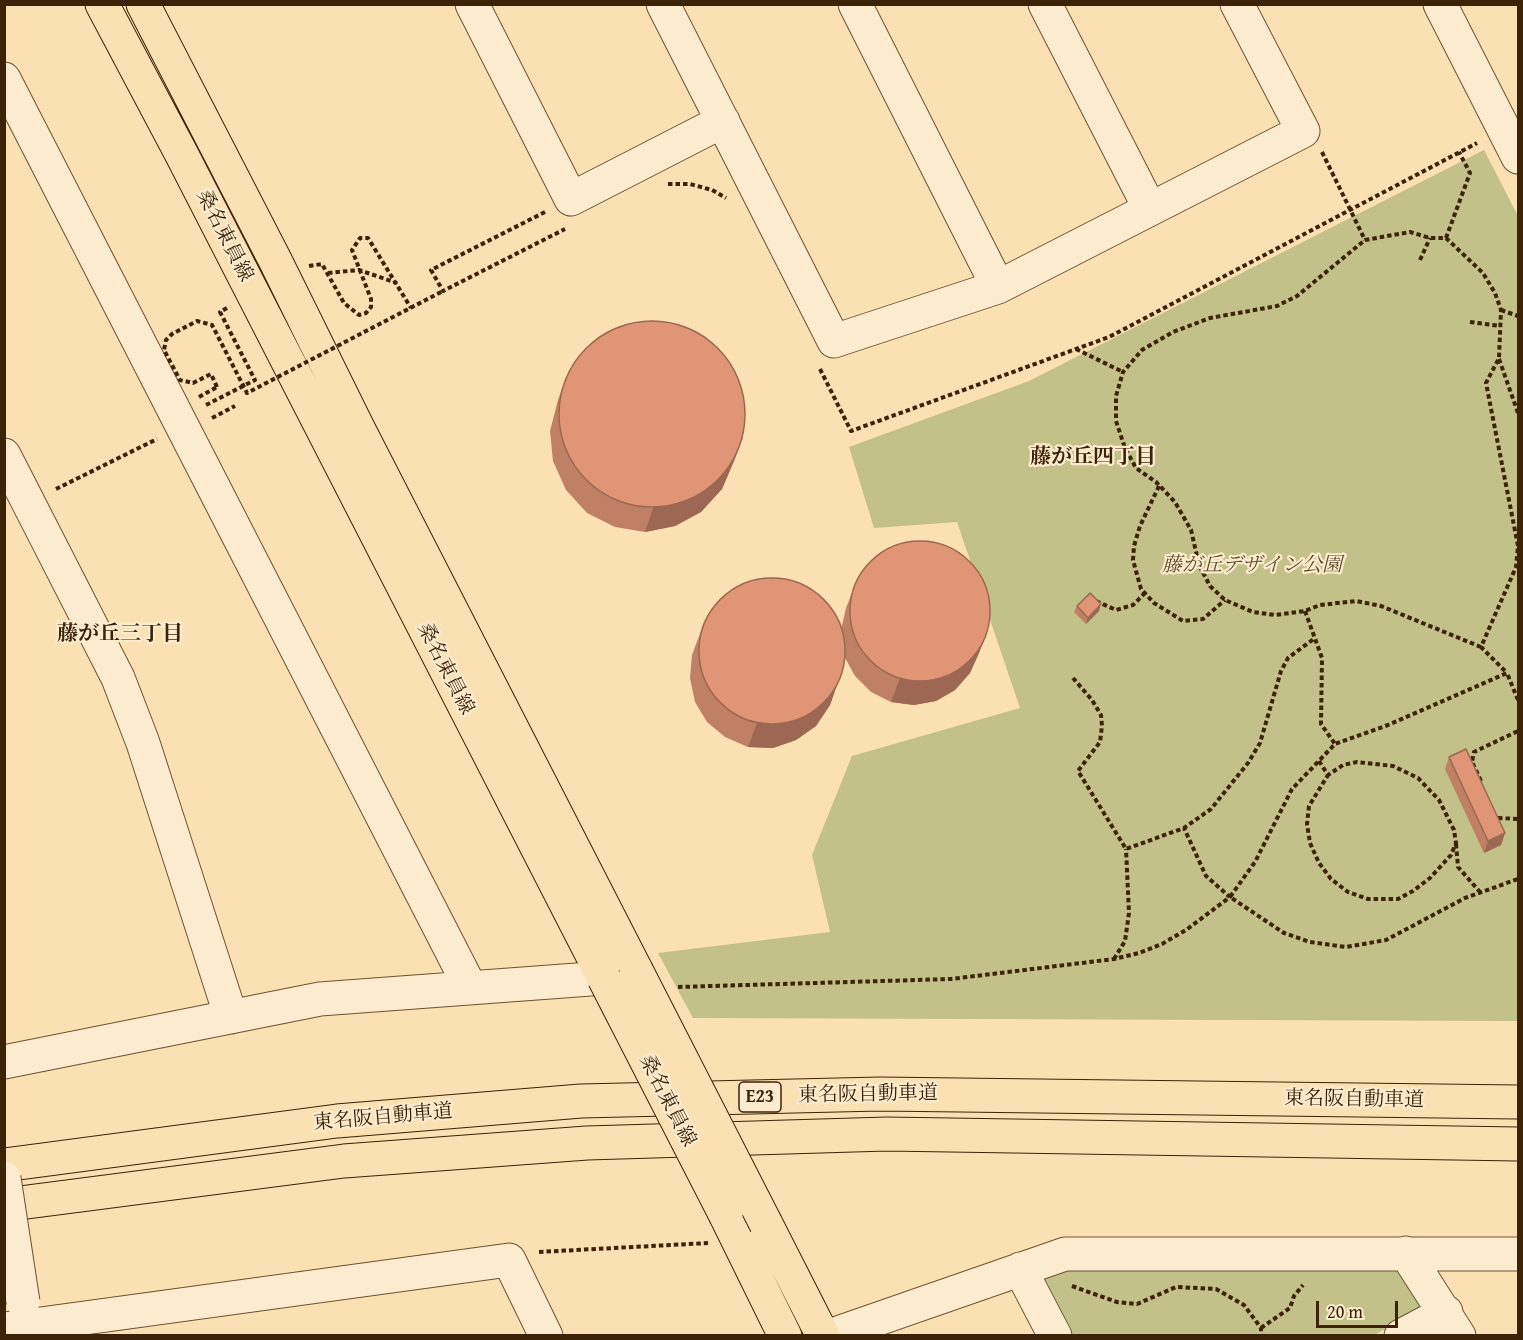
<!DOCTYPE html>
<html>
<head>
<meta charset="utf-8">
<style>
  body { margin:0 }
  #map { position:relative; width:1523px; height:1340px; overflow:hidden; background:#fae0b3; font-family:"Gentium Book Plus",serif }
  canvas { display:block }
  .frame { position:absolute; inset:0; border:6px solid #3c2308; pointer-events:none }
  .scale { position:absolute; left:1316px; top:1301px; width:82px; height:27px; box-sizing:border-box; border:3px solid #3c2308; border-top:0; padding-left:8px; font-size:18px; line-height:21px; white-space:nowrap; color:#3c2308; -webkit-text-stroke:4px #fcebce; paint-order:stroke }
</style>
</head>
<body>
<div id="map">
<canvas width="1523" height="1340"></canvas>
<div class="frame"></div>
<div class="scale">20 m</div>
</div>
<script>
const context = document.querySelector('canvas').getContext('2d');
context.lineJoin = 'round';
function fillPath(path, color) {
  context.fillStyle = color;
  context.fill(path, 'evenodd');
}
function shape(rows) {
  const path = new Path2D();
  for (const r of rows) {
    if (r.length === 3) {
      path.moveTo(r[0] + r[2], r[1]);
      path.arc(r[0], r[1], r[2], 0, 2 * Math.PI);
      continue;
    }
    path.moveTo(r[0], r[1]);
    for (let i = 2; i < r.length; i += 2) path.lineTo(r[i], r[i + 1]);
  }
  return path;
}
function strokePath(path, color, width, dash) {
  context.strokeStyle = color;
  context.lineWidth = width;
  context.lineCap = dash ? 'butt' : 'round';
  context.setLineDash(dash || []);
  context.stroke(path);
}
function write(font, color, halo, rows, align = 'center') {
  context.font = font + ' "Gentium Book Plus","Noto Serif JP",serif';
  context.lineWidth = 4.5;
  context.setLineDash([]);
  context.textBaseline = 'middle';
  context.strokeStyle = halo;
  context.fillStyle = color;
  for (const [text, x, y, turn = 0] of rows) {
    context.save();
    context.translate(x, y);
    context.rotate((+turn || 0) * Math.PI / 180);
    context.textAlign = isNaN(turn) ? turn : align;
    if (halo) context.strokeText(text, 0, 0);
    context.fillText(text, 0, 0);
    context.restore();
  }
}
fillPath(shape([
  [1484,150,1518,216,1518,1021,693,1018,658,953,830,932,812,855,852,756,1020,708,957,522,874,528,849,447,1029,381],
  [1396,1264,1422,1300,1421,1311,1374,1335,1069,1335,1041,1280,1052,1268]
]), '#c2c189');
const minor = shape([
  [472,4,571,199,723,121],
  [663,4,834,341,998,287,1303,131,1237,4],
  [855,4,998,287],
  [1045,4,1150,209],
  [1440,4,1518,157],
  [4,79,470,987],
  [4,455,118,678,143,743,231,1017],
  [4,1062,320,999,604,978],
  [1406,1253,1459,1336],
  [1020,1269,1055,1336],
  [4,1329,509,1260,546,1336],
  [829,1336,1065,1254,1518,1254],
  [1401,1336,1446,1312]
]);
const major = shape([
  [102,4,182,155,604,978],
  [143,4,275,260,358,428,636,970],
  [726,1216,785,1336],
  [766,1224,823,1336]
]);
const highway = shape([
  [4,1165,337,1121,581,1101,880,1094,1518,1102],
  [4,1205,344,1161,587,1143,887,1134,1518,1144]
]);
strokePath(minor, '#6c5233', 35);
strokePath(major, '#3c2308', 35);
strokePath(highway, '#3c2308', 35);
strokePath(shape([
  [1322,152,1365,240],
  [668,184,690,184,712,190,726,198],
  [545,212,431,270,443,291,565,229],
  [1446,238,1470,173,1459,152],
  [1420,260,1430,238],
  [309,266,322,264,344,303,359,315,366,313,371,307,371,299,352,250,360,238,368,238,411,308],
  [328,273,359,270,397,283],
  [1501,310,1518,316],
  [1470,322,1500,326],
  [1076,349,1123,372],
  [1499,359,1518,413],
  [820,369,851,431,1109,337,1477,143],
  [199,397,217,387],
  [206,405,255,380,220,312,227,308],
  [212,418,235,406],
  [1159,486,1140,526,1134,546,1133,560,1141,589,1154,603,1183,621,1203,619,1225,600],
  [56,489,157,439],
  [1096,601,1116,610,1133,605,1145,593],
  [1305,611,1322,658,1321,724,1335,744],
  [1481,647,1381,606,1356,601,1320,605,1305,611,1275,615,1253,612,1225,600,1210,586,1199,565,1191,530,1175,502,1156,482,1136,468,1125,448,1116,421,1116,396,1123,372,1142,350,1173,332,1210,318,1277,306,1297,296,1365,240,1410,232,1430,238,1446,238,1483,273,1495,293,1501,310,1499,358,1486,383,1518,546,1516,567,1481,647,1507,673],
  [1073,678,1092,700,1101,715,1102,726,1100,742,1078,771,1126,849,1184,828,1211,809,1248,763,1260,743,1281,671,1288,658,1315,638],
  [1518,700,1507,673,1388,725,1335,744,1292,789,1255,862,1230,897,1284,933,1310,942,1346,947,1386,940,1465,898,1518,879],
  [1319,761,1328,775,1343,765,1357,762,1393,766,1418,778,1439,800,1454,830,1456,843,1451,855,1430,878,1413,891,1398,899,1368,899,1348,892,1331,879,1319,863,1310,843,1307,824,1309,806,1328,775],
  [1481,781,1472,762,1474,752,1518,731],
  [1498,818,1518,819],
  [1456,844,1458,867,1480,892],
  [1114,959,1125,941,1129,913,1126,849],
  [678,987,951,979,1114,959,1139,953,1162,944,1186,930,1230,897,1206,876,1184,828],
  [539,1252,708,1243],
  [1072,1286,1117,1302,1137,1304,1176,1287,1216,1289,1244,1305,1261,1328,1261,1336],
  [1261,1328,1290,1308,1294,1296,1303,1285]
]), '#3c2308', 4, [4.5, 3]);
strokePath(minor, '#fcebce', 33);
strokePath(major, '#fae0b3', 33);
strokePath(highway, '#fae0b3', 33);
const minorBridge = shape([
  [4,1178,23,1302]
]);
const majorBridge = shape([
  [636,970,766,1224],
  [604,978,726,1216]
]);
strokePath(minorBridge, '#6c5233', 35, []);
strokePath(majorBridge, '#3c2308', 35, []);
strokePath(shape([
  [217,387,211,374,193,383,180,380,164,350,166,340,172,334,197,321,212,325,247,393,443,291]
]), '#3c2308', 4, [4.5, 3]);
strokePath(minorBridge, '#fcebce', 33);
strokePath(majorBridge, '#fae0b3', 33);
fillPath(shape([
  [566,377,743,437,734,461,722,489,701,512,675,526,645,532,615,527,587,513,566,490,553,461,550,431,558,400],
  [855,585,988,629,979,653,970,673,955,690,936,701,914,705,891,702,871,692,855,676,844,656,838,682,830,705,816,726,796,740,773,748,748,747,725,737,707,722,695,702,690,678,692,655,701,631,841,630,846,608],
  [1077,606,1099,611,1086,624,1074,612],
  [1449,757,1505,833,1501,845,1484,853,1445,769]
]), '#c08065');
fillPath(shape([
  [743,437,734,461,722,489,701,512,675,526,645,532,653,508],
  [1101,604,1099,611,1086,624,1088,618],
  [988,629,979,653,970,673,955,690,936,701,914,705,891,702,900,678],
  [838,682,830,705,816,726,796,740,773,748,748,747,757,723],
  [1505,833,1501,845,1484,853,1488,841]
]), '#9c6853');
const building = shape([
  [652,414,93],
  [920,611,70],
  [772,651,73],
  [1090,593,1101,604,1088,618,1077,606,1090,593],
  [1466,749,1505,833,1488,841,1449,757,1466,749]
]);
fillPath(building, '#df9576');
strokePath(building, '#9c6853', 1.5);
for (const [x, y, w] of [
  [760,1097,42]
]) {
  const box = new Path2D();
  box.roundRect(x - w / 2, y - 15, w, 30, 4.5);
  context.fillStyle = '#fcebce';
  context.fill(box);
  strokePath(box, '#3c2308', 1.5);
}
write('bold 18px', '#3c2308', null, [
  ["E23",760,1097]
]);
write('20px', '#3c2308', '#fcebce', [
  ["桑名東員線",224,236,63],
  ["桑名東員線",445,669,63],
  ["東名阪自動車道",868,1095,-1],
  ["東名阪自動車道",1354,1100,1],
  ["桑名東員線",667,1101,63],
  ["東名阪自動車道",383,1118,-5]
]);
write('italic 20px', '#5e4a28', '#fcebce', [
  ["藤が丘デザイン公園",1252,566]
]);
write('bold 21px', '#3c2308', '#fcebce', [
  ["藤が丘四丁目",1093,458],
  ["藤が丘三丁目",120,635]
]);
</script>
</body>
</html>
